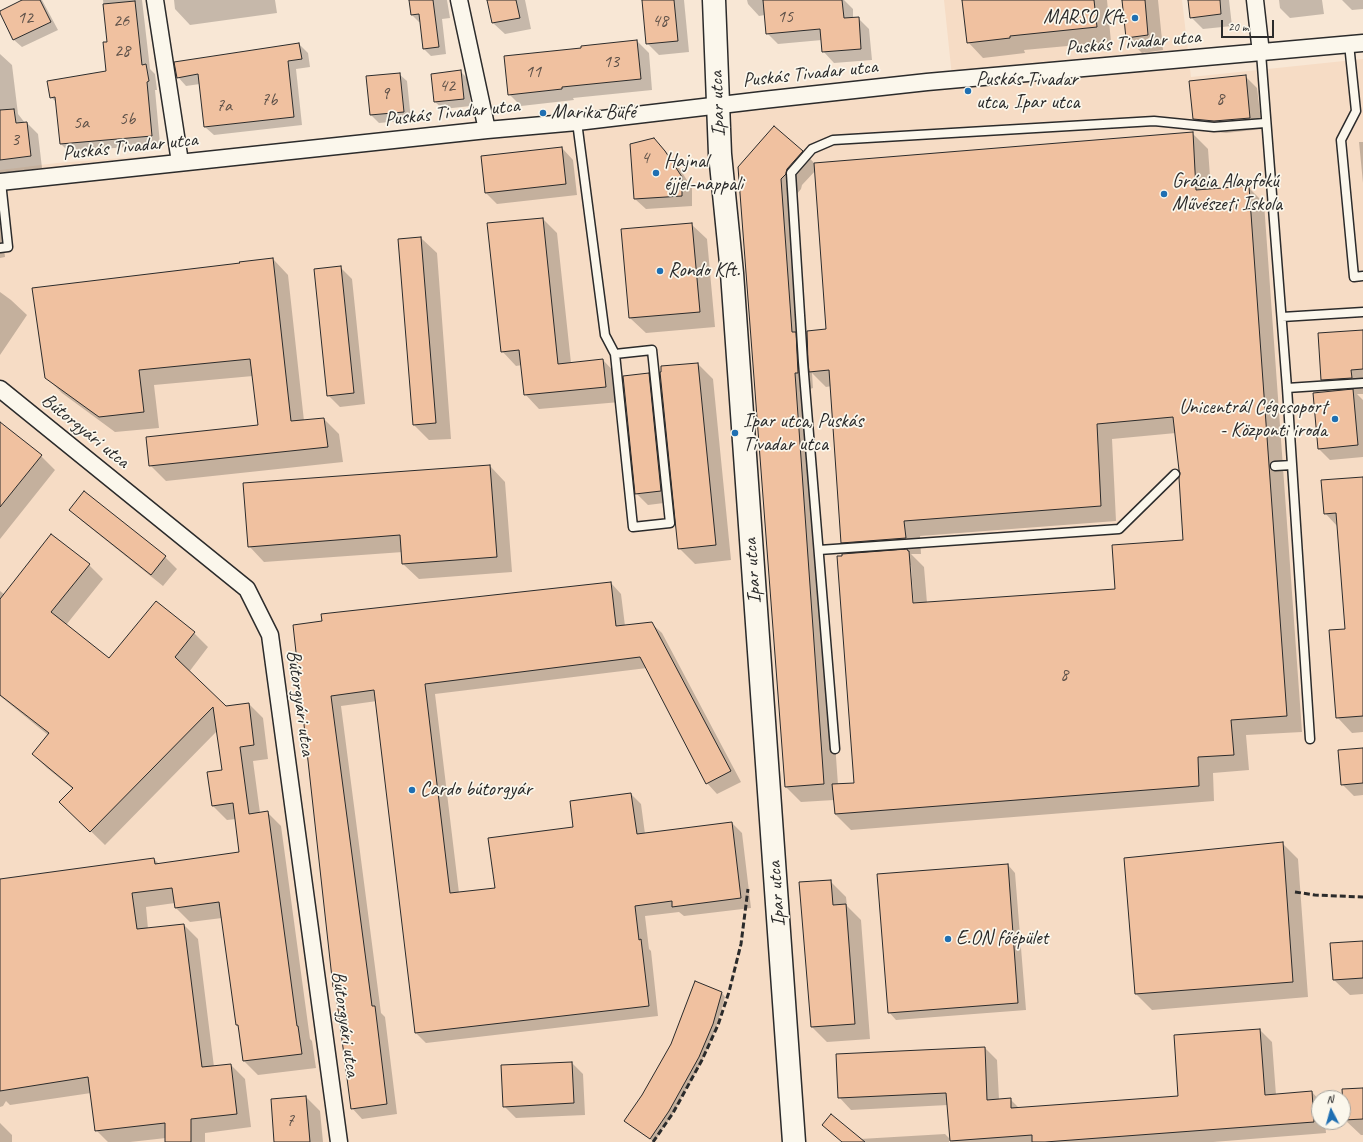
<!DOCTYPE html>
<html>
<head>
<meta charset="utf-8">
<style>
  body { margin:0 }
  #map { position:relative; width:1363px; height:1142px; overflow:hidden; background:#f8e7d5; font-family:Caveat,sans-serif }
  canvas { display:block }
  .north { position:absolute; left:1311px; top:1090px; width:40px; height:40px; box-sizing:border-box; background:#fbf7ec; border:1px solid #a8a59f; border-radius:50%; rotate:354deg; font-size:11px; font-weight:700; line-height:16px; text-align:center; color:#2b2b2b }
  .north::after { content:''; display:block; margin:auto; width:14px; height:18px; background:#1f6fb2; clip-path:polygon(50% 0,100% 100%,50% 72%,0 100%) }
  .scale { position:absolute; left:1221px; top:20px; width:53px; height:18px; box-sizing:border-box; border:2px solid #2b2b2b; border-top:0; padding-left:5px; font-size:12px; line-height:14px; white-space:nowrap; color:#2b2b2b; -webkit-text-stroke:3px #fbf7ec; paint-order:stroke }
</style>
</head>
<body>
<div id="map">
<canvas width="1363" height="1142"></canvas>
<div class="north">N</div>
<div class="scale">20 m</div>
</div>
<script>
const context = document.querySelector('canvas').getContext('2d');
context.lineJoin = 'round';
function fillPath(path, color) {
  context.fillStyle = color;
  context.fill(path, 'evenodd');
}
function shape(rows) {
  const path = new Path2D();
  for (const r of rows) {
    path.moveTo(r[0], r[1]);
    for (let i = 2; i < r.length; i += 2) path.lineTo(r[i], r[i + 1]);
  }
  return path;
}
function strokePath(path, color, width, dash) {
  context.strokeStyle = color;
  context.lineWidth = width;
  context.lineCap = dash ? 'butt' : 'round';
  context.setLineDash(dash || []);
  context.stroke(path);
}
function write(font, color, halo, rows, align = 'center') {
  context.font = font + ' Caveat,sans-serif';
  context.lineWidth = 3.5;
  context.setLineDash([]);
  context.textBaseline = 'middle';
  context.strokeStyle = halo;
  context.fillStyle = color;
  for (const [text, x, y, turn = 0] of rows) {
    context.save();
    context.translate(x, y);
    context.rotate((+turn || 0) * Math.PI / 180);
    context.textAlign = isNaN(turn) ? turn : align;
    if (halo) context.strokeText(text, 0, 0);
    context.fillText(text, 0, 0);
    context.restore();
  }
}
fillPath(shape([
  [944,0,1182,0,1191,77,1363,59,1363,1142,0,1142,0,170,57,163,750,109,953,86],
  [1319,1098,1343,1098,1343,1122,1319,1122]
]), '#f6dcc5');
fillPath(shape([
  [24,0,42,0,58,30,22,47,14,40,0,11],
  [103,0,142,0,150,69,155,74,157,90,155,90,160,144,69,152,61,144,57,103,51,97,107,72,108,43],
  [174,0,275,0,277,13,190,25,175,9],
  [410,0,447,0,450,18,442,19,446,54,431,56,424,49,421,22,419,22,412,15],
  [488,0,525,0,531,29,505,34,493,23],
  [643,0,684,0,689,52,659,55,647,43],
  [747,0,844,0,853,9,853,18,858,18,869,29,872,60,834,63,823,51,822,40,778,44,767,33,765,15,759,16,748,4],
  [963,0,1107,0,1111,42,1024,50,1025,53,983,58,968,42],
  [1123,0,1158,0,1163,50,1142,53,1127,38],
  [1189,0,1229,0,1232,26,1203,29,1191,17],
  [1279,0,1322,0,1324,14,1290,18,1280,8],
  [1342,0,1363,0,1363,9,1352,10],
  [637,41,649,53,652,90,573,98,574,100,521,106,509,94,582,49],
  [299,44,308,53,310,67,296,69,302,125,214,135,205,127,200,84,186,86,178,77],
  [0,54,12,65,18,114,25,123,27,123,38,134,42,168,0,173],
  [460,71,468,79,471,106,443,109,435,102],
  [399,74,407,81,411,120,379,123,371,115,367,77],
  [1246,77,1257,88,1262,129,1226,133,1206,131,1194,119],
  [1192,133,1208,149,1211,190,1248,187,1264,203,1302,732,1246,735,1249,770,1213,773,1214,801,851,830,835,814,834,800,801,802,786,787,739,167,803,151,815,164],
  [816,170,827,330,806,332,796,195,801,189,802,185],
  [812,373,826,387,832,386,842,542,854,554,855,784,838,785,810,389,813,388],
  [1176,433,1181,473,1184,541,1116,590,927,603,924,567,911,554,921,554,920,536,1116,521,1112,439],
  [909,565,911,565,914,608,912,608],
  [654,139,676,163,692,188,692,206,646,209,635,199,631,145],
  [1359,142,1363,142,1363,183],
  [562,148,573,160,577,195,497,204,486,193],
  [543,219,557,233,571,363,603,360,617,375,620,402,539,409,525,394,522,365,516,366,502,351],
  [691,224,707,239,715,327,646,333,630,318],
  [0,226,2,228,5,257,0,258],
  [421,238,437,253,451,439,429,440,414,425],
  [273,259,288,275,304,421,324,419,339,434,343,462,166,481,150,465,259,426,253,376,154,385,159,428,115,432,62,393,46,377],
  [340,267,352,279,365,404,340,407,328,395],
  [0,292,11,300,27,315,0,355],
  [1363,331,1363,394,1357,394,1363,400,1363,457,1330,460,1318,448,1334,391,1322,380],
  [698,364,713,379,731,560,695,564,679,548],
  [649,374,660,386,672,502,648,505,636,493],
  [0,423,41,456,55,470,0,539],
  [490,466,505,482,512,572,419,579,403,564,403,552,264,562,249,546],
  [1363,478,1363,732,1352,733,1337,717,1346,630,1338,527,1325,513],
  [85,492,165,557,177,569,163,586,82,521,71,510],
  [89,565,103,579,66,625,109,660,156,602,194,633,208,647,189,672,225,707,249,704,263,718,268,759,253,761,260,813,267,812,281,826,310,1039,312,1041,316,1068,258,1075,244,1061,239,1027,236,1024,222,918,190,922,176,908,175,903,146,907,148,929,184,925,198,939,214,1067,231,1065,245,1079,251,1127,205,1133,205,1142,166,1142,166,1138,130,1142,108,1142,96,1130,91,1093,10,1105,6,1101,3,1106,0,1107,0,880,154,859,159,864,240,853,236,819,227,820,213,806,223,771,217,731,105,845,61,802,73,789,47,768,33,754,48,735,0,696,0,591,5,595],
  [611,583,621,594,625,626,651,623,662,633,741,782,717,794,707,783,647,668,435,694,459,893,496,889,574,828,631,794,641,804,645,834,732,823,742,833,751,908,684,916,679,912,645,916,649,949,651,951,658,1016,426,1043,416,1033,377,701,341,706,381,1013,385,1017,397,1114,362,1119,352,1108,337,989,334,986,294,626],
  [1363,749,1363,795,1354,796,1342,784],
  [1282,843,1298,859,1308,997,1152,1010,1136,994,1125,858],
  [1008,865,1015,873,1026,1010,896,1020,889,1012],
  [830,881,846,897,847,906,861,920,870,1039,827,1042,812,1027],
  [1363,942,1363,994,1350,995,1334,980],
  [722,993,725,997,716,1028,702,1061,672,1115,654,1142,625,1121],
  [1260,1030,1272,1042,1276,1095,1312,1092,1319,1100,1319,1122,1325,1122,1326,1133,1213,1142,952,1142,949,1139,949,1142,842,1142,860,1139,945,1134,950,1139,948,1105,851,1110,839,1097,985,1048,997,1060,999,1100,1010,1099,1020,1109,1179,1097],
  [572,1063,583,1074,585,1115,516,1118,504,1106],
  [1363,1089,1363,1135,1361,1135,1345,1120],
  [306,1097,320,1111,323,1142,275,1142],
  [0,1123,12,1135,12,1142,0,1142]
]), '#0003');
const building = shape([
  [22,0,40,0,51,22,13,40,0,13,0,11,22,0],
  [409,0,433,0,439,47,423,49,419,14,411,15,409,0],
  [487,0,516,0,520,18,492,23,487,0],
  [642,0,674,0,678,41,646,44,642,0],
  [763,0,842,0,844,18,859,17,861,49,822,52,820,29,766,34,763,0],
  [962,0,1094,0,1097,27,1010,36,1010,38,967,43,962,0],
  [1122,0,1145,0,1148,35,1126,38,1122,0],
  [1188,0,1220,0,1221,14,1190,18,1188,0],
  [135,1,142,65,146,64,149,81,147,82,152,136,60,144,55,97,50,98,47,81,106,71,103,42,107,42,103,4,135,1],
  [637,40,641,79,562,87,562,89,508,95,504,56,581,48,581,46,637,40],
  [299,43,302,59,288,61,294,117,204,127,198,74,177,78,174,62,299,43],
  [461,70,464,99,434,102,431,74,461,70],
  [400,73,404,112,370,115,366,76,400,73],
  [1246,75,1250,118,1214,121,1193,119,1189,81,1246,75],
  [14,109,16,123,27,122,31,156,0,160,0,110,14,109],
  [774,126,803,151,787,169,786,174,781,179,792,332,796,332,798,373,795,373,824,784,785,787,738,167,774,126],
  [1193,132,1196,190,1249,186,1287,716,1231,720,1234,755,1198,757,1199,786,835,814,832,784,854,783,837,556,842,556,842,554,907,549,908,551,909,551,913,603,1115,589,1112,545,1183,540,1179,478,1180,473,1179,470,1173,417,1097,424,1101,506,904,521,906,538,841,543,829,370,809,372,808,362,807,331,826,329,814,163,1193,132],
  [654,138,665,151,682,177,682,196,634,199,630,144,654,138],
  [562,147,566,184,485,193,481,156,562,147],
  [543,218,558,364,603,359,606,387,524,395,519,350,501,352,487,223,543,218],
  [692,223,700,312,629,318,621,229,692,223],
  [421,237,436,423,413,425,398,239,421,237],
  [273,258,291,421,324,418,328,447,149,466,146,437,258,425,250,359,139,370,144,412,99,417,45,378,32,288,240,263,239,262,273,258],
  [341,266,354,393,327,396,314,269,341,266],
  [1363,330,1363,369,1351,370,1352,378,1321,380,1318,333,1363,330],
  [698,363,716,545,678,549,660,372,661,372,661,366,698,363],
  [649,373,661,491,635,494,623,376,649,373],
  [1353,389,1358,445,1318,449,1313,393,1353,389],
  [0,422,42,455,0,507,0,422],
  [490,465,497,557,402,564,400,535,248,547,243,483,490,465],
  [1363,477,1363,716,1336,718,1329,630,1345,629,1336,513,1324,514,1321,480,1363,477],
  [84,491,166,556,151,575,69,510,84,491],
  [51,534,90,564,51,612,109,658,156,601,195,632,175,657,226,706,249,703,254,745,240,747,249,814,268,811,297,1026,298,1026,302,1054,243,1061,238,1025,236,1025,219,902,175,908,172,888,132,893,137,929,184,924,202,1067,231,1064,237,1114,191,1119,191,1142,165,1142,165,1123,95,1131,88,1077,0,1091,0,879,154,858,155,864,239,852,233,803,212,806,207,772,222,770,213,707,90,832,59,802,73,788,32,754,49,733,0,695,0,599,51,534],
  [611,582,616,626,652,622,731,771,706,784,640,657,425,684,450,893,495,888,488,838,573,827,570,801,631,793,637,834,732,822,741,898,672,907,672,901,635,906,639,940,641,939,649,1006,415,1033,374,690,331,696,372,1006,375,1006,387,1104,351,1109,335,986,333,987,293,625,322,621,321,614,611,582],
  [1363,748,1363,783,1341,785,1338,750,1363,748],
  [1283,842,1293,982,1135,994,1124,858,1283,842],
  [1008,864,1018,1003,888,1013,877,874,1008,864],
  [831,880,833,905,846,904,855,1024,811,1027,799,882,831,880],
  [1363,941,1363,978,1333,980,1330,943,1363,941],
  [695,981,722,992,713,1024,699,1057,669,1111,650,1139,624,1121,642,1095,671,1044,695,981],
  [1260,1029,1265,1095,1312,1091,1314,1122,1045,1142,1032,1142,1032,1135,950,1141,946,1093,838,1098,836,1054,985,1047,987,1100,1011,1098,1011,1108,1178,1096,1174,1035,1260,1029],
  [572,1062,574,1103,503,1107,501,1065,572,1062],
  [1363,1088,1363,1119,1344,1120,1342,1089,1363,1088],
  [306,1096,310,1142,274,1142,271,1099,306,1096],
  [831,1114,865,1142,842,1142,822,1125,831,1114]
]);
fillPath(building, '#f0c1a0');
strokePath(building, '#2b2b2b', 1);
const lane = shape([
  [1349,44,1356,111,1341,140,1354,277,1363,276],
  [1261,53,1287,388,1310,739],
  [577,122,605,335,615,354,633,527,670,523,652,350,615,354],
  [0,248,8,247,1,182],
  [1282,317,1363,312],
  [1287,388,1363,383],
  [1275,466,1292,465],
  [819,550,1119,529,1175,474],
  [835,749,803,362,791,173,812,149,833,140,1154,121,1214,127,1265,123]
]);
const street = shape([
  [155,0,180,162],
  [459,0,487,130],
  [1255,0,1261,53],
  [0,182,487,130,577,122,763,100,927,82,1363,43],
  [0,389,247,589,270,635,339,1142]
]);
const secondary = shape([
  [714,0,720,154,732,273,794,1142]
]);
strokePath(lane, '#2b2b2b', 11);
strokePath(street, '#2b2b2b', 19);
strokePath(secondary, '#2b2b2b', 25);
strokePath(lane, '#fbf7ec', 8);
strokePath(street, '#fbf7ec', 16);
strokePath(secondary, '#fbf7ec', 22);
strokePath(shape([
  [1295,892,1315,895,1363,897],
  [653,1142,673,1113,702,1060,718,1025,729,992,741,944,748,889]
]), '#2b2b2b', 3, [6, 3]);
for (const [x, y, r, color] of [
  [1135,18,4,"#1f6fb2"],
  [968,91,4,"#1f6fb2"],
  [543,113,4,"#1f6fb2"],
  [656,173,4,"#1f6fb2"],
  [1164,194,4,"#1f6fb2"],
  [660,271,4,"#1f6fb2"],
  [1335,419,4,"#1f6fb2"],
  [735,433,4,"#1f6fb2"],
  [412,790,4,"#1f6fb2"],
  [948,939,4,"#1f6fb2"]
]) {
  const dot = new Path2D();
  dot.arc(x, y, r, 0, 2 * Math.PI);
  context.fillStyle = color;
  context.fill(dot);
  strokePath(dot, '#fbf7ec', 1.5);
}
write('18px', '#5c5048', null, [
  ["15",785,17],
  ["12",25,18],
  ["26",121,21],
  ["48",660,21],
  ["28",122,51],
  ["13",611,62],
  ["11",533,72],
  ["42",447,86],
  ["9",385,94],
  ["8",1220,99],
  ["7b",269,100],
  ["7a",224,106],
  ["5b",127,119],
  ["5a",81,123],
  ["3",15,140],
  ["4",645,158],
  ["8",1064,675],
  ["7",290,1121]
]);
write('20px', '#2b2b2b', '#fbf7ec', [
  ["MARSO Kft.",1127,18,"right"],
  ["Puskás Tivadar",976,80],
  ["utca, Ipar utca",976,103],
  ["Marika Büfé",551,113],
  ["Hajnal",664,162],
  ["éjjel-nappali",664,185],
  ["Grácia Alapfokú",1172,182],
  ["Művészeti Iskola",1172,205],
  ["Rondo Kft.",668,271],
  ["Unicentrál Cégcsoport",1327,408,"right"],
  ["- Központi iroda",1327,431,"right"],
  ["Ipar utca, Puskás",743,422],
  ["Tivadar utca",743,445],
  ["Cardo bútorgyár",420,790],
  ["E.ON főépület",956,939]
], 'left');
write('20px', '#2b2b2b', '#fbf7ec', [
  ["Puskás Tivadar utca",1133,43,-5],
  ["Puskás Tivadar utca",810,74,-6],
  ["Ipar utca",718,104,-92],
  ["Puskás Tivadar utca",452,113,-6],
  ["Puskás Tivadar utca",130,147,-6],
  ["Bútorgyári utca",85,431,39],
  ["Ipar utca",753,571,-94],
  ["Bútorgyári utca",300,703,82],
  ["Ipar utca",777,894,-94],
  ["Bútorgyári utca",345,1024,82]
]);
</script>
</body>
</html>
